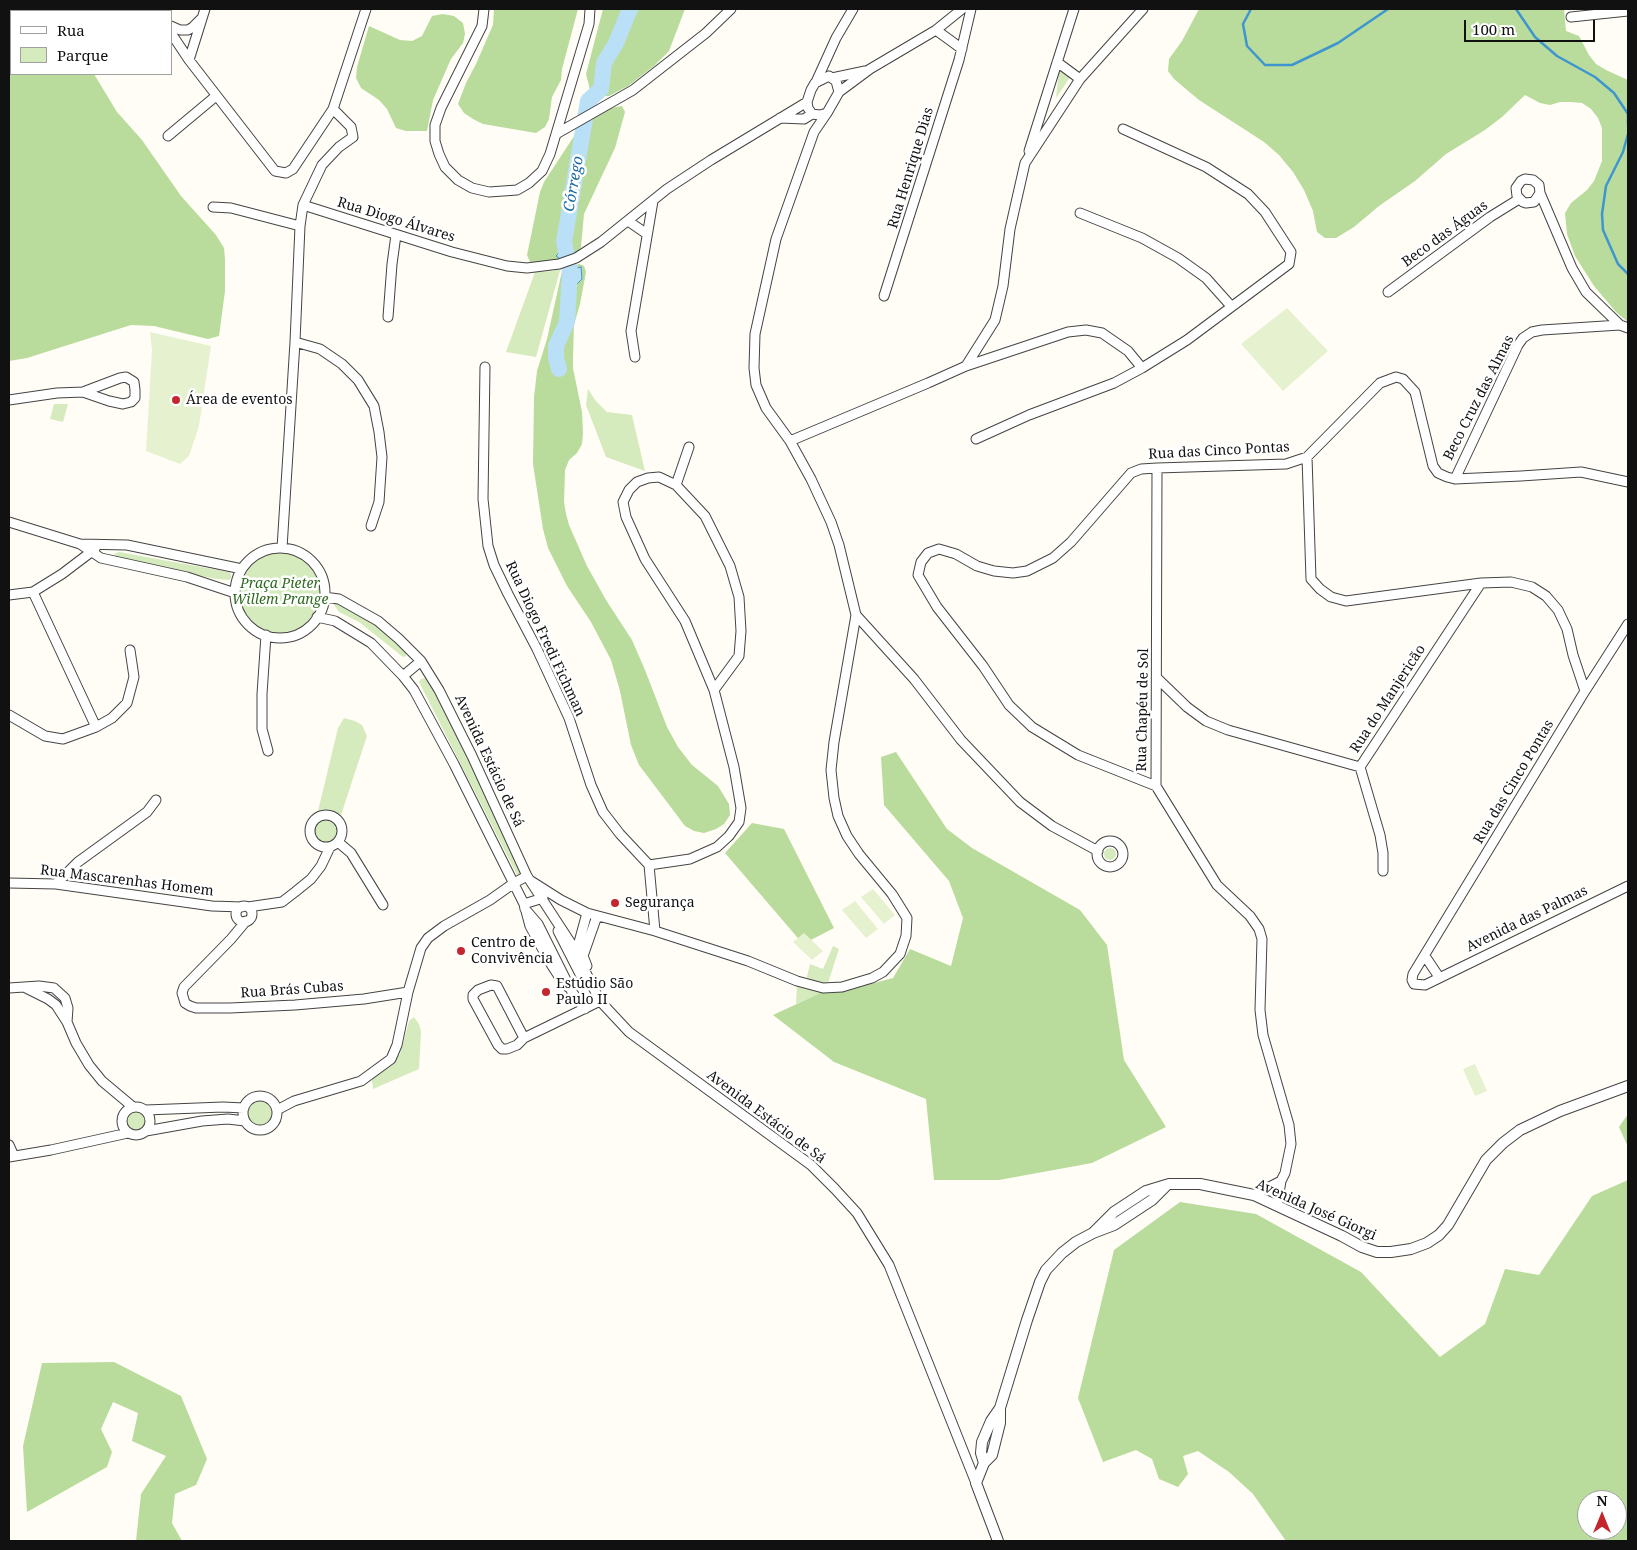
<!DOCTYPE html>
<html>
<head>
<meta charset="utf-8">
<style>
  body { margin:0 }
  #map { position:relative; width:1637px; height:1550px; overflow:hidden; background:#fffdf5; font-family:"Noto Serif",serif }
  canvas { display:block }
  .frame { position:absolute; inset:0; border:10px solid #111; pointer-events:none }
  .legend { position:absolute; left:10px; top:10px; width:162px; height:65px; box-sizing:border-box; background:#fff; border:1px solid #a0a0a0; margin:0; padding:6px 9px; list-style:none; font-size:15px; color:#111 }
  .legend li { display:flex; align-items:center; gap:10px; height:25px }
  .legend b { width:25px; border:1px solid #a0a0a0 }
  .north { position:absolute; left:1577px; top:1490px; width:50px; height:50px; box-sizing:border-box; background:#fff; border:1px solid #a0a0a0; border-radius:50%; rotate:0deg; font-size:14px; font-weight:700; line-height:20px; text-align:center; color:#111 }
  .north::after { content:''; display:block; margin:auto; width:18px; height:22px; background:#c4262e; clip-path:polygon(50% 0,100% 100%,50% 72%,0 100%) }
  .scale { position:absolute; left:1464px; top:20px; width:131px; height:22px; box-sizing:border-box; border:2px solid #111; border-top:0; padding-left:6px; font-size:15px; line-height:18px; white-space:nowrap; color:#111; -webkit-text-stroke:4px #fff; paint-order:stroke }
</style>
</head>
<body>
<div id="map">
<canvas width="1637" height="1550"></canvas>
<div class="frame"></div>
<ul class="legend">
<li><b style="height:6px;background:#fff"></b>Rua</li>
<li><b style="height:14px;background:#d5ebbd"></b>Parque</li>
</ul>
<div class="north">N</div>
<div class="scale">100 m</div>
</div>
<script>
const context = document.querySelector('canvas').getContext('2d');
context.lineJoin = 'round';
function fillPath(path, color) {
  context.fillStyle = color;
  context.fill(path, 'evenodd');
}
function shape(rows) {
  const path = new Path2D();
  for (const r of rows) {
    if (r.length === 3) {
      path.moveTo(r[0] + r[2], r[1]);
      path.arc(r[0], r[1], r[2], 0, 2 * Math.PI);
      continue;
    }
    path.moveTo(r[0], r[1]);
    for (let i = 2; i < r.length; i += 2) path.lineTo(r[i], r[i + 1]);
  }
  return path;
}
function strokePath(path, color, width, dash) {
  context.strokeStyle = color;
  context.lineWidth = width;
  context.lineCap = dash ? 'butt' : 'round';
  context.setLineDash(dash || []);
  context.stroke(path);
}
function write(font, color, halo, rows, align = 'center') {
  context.font = font + ' "Noto Serif",serif';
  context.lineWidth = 5;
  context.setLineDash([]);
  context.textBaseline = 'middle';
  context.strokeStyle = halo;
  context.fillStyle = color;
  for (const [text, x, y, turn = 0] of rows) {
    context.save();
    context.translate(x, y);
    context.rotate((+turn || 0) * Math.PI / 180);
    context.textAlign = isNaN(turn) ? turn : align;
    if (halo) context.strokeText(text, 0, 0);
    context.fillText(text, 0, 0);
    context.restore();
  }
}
fillPath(shape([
  [1061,70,1071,76,1056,98,1059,71],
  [561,267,536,357,506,352,535,272,553,271],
  [588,389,595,400,607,412,632,415,645,471,606,457,586,405],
  [54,404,68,404,63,422,50,419],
  [280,548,299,552,314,564,323,581,324,597,327,597,317,617,312,624,305,630,293,635,281,637,266,635,249,626,238,609,235,593,238,577,246,563,257,555,269,550],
  [119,552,229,572,231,574,231,578,229,580,216,579,118,559,114,554],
  [336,602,369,619,406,651,406,656,403,657,359,622,339,612,334,605,334,603],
  [425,678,430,679,524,867,523,875,517,875,515,871,419,682,421,679],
  [344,718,355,721,362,725,367,736,341,815,331,810,318,811,338,728],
  [326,832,12],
  [1110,854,6],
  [833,946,839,949,827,986,806,981,810,964,823,969],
  [797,984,827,991,796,1004],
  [414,1017,419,1024,421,1031,419,1069,373,1089,372,1080,400,1054,409,1021],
  [260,1113,17],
  [136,1121,14]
]), '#d5ebbd');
fillPath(shape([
  [9,9,52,9,54,11,11,11,11,74,94,74,117,112,142,140,181,196,216,235,224,248,225,259,225,291,219,336,208,339,154,326,131,325,27,358,9,361],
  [494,9,578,9,562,69,561,80,552,97,549,119,545,127,536,133,483,124,473,119,464,113,458,104,466,83,476,64,489,34,493,25],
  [603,9,685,9,669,51,654,66,628,86,609,96,599,96,590,90,586,74],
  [1199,9,1564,9,1566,31,1579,36,1589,55,1596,64,1606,70,1628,80,1628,322,1616,312,1594,286,1575,256,1567,234,1565,213,1571,203,1587,190,1594,181,1602,161,1602,128,1598,118,1591,109,1582,103,1571,102,1560,102,1550,105,1540,103,1525,95,1502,117,1485,130,1446,154,1415,181,1379,206,1354,227,1336,238,1325,238,1317,232,1313,211,1304,190,1293,172,1279,155,1264,142,1199,100,1174,79,1168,71,1169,59,1182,41],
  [443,14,454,16,463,23,465,34,463,43,451,59,433,100,427,131,406,131,396,128,387,109,379,100,361,88,356,78,357,67,369,26,400,40,412,41,422,36,432,16],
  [622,106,625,112,615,148,584,214,581,247,577,253,552,262,531,264,527,255,540,192,544,182,582,124,611,108],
  [562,233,566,234,566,240,572,249,568,254,559,258,557,244],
  [579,264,584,266,586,272,580,304,574,325,573,358,573,368,582,412,583,433,582,444,577,453,569,460,565,470,564,502,566,514,569,525,587,566,606,600,632,640,645,670,667,727,678,747,692,765,718,786,729,804,730,815,724,824,716,829,704,833,694,831,685,826,639,765,631,745,620,691,611,660,591,622,567,586,548,548,543,529,533,464,534,397,537,371,547,339,562,271],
  [896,752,947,829,972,848,1080,910,1107,945,1124,1060,1166,1127,1092,1163,999,1180,934,1180,926,1099,834,1062,773,1015,825,991,841,992,893,978,910,949,951,966,963,918,949,881,884,805,881,757],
  [752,823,784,829,834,928,803,944,725,853],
  [1628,1114,1628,1147,1619,1127],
  [1628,1180,1628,1541,1286,1541,1253,1494,1229,1472,1198,1451,1183,1456,1188,1474,1178,1487,1159,1479,1152,1459,1136,1450,1103,1462,1078,1398,1114,1250,1180,1202,1256,1214,1361,1272,1440,1357,1485,1324,1505,1269,1539,1275,1592,1196],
  [1587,1500,1617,1500,1617,1530,1587,1530],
  [114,1362,181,1396,207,1459,196,1485,175,1494,172,1523,182,1541,136,1541,141,1494,166,1456,132,1441,138,1413,113,1402,101,1429,112,1452,107,1467,27,1512,23,1446,42,1363]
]), '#b9dc9c');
fillPath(shape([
  [1287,308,1328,351,1283,391,1241,344],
  [150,332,211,346,199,426,189,456,180,464,146,451,152,350],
  [873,889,895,915,884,924,861,897],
  [855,901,878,929,866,938,842,910],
  [804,933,823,951,812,960,793,942],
  [1475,1064,1487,1091,1475,1096,1463,1069]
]), '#e6f2cf');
const water = shape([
  [562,233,566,234,566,240,572,250,570,252,572,254,559,258,556,256,559,253,557,244,562,233],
  [581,267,582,279,575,286,562,281,563,272,581,267]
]);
fillPath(water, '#b9e0f7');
strokePath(water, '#3f96cf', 1);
strokePath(shape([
  [1251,9,1243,24,1247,46,1265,65,1292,65,1338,43,1388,9],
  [1516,9,1535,37,1557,56,1595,77,1614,93,1628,114,1628,125],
  [1628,134,1623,152,1606,186,1602,214,1603,230,1618,264,1628,274]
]), '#3f96cf', 2.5);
strokePath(shape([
  [559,369,556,358,556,346,567,322,570,271,564,242,588,101,601,89,604,63,616,43,630,9]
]), '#b9e0f7', 16);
const minor = shape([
  [153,9,154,11],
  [205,9,189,60,275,171,286,173,293,169,333,109],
  [484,9,482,26,441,108,435,125,435,141,439,154,445,167,458,180,472,188,489,192,517,190,529,183,542,171,550,154,556,134,633,90,706,33,731,9],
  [1571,17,1628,11],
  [171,26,180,30,188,30,193,27,201,19],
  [936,30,962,49],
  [171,33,189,60],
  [1057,62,1080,79],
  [829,76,836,81,839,92,827,113,820,115,812,114,808,108,807,102,811,90,815,83,829,76],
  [832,78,865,71],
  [816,82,836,38,853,9],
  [839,92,870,69,936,30,962,9],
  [780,118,804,119,812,114],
  [556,134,589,24,590,9],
  [168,136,216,96],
  [1029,151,1074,9],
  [1540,193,1534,202,1526,203,1523,202,1517,196,1516,188,1521,181,1525,179,1533,180,1539,185,1540,193,1572,268,1586,292,1620,325,1628,328],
  [303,205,322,165,339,147,353,137,351,127,333,109,366,9],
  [213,207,231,208,300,226],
  [1080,213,1142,238,1178,258,1206,278,1231,306],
  [628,221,647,234],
  [1388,292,1490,217,1519,199],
  [884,296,959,60,971,9],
  [388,317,392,264,396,235],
  [295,342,320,349,342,364,358,380,374,406,379,432,382,457,379,502,371,526],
  [635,357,631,331,653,201],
  [966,366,995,320,1003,286,1010,229,1025,163,1080,79,1143,9],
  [485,367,483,499,488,546,494,565,508,594,537,649,569,718,591,785,603,812,620,834,649,865,655,931],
  [9,400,57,393,83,392,120,378,126,377,134,382,135,390,135,398,131,402,123,404,109,401,83,392],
  [976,439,1029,415,1114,383,1142,368,1187,340,1289,264,1291,252,1265,212,1248,194,1206,167,1123,129],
  [790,441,928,383,966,366,1068,332,1086,330,1102,333,1128,351,1142,368],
  [1307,457,1311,579,1320,589,1331,597,1346,601,1481,583,1511,582,1532,587,1546,596,1558,610,1567,629,1573,655,1585,691],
  [1157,468,1156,786,1217,885,1250,916,1259,929,1262,939,1260,1010,1263,1035,1289,1125,1291,1144,1285,1173,1281,1181,1254,1195],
  [1455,479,1518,345,1523,338,1532,332,1542,330,1620,325],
  [676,485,689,447],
  [9,522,80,544,127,545,242,569],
  [80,544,101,558,187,577,235,593],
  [282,548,295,342,300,226,303,205,452,252,507,266,527,268,559,264,576,258,601,242,667,189,711,160,807,102],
  [280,593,45],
  [33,592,96,727],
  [9,595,33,592,62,574,95,549],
  [324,597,339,599,378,621,399,639,421,661,439,690,472,756,527,876,572,945,600,1001,629,1032,811,1165,835,1189,857,1213,889,1265,976,1483],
  [856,615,914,679,961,740,1020,802,1052,826,1098,851],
  [317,617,335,621,371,643,403,676,414,690,454,764,524,904],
  [1628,624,1585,691,1413,974,1412,980,1414,984,1425,985,1628,886],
  [266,635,262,694,262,729,268,751],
  [403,676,421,661],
  [1157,678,1187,707,1206,721,1228,730,1360,767,1481,583],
  [9,715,45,736,63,739,96,727,112,718,127,703,134,677,130,650],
  [1360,767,1380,835,1383,853,1383,871],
  [1156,786,1078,755,1032,727,1009,705,983,666,937,607,918,575,921,562,928,553,939,549,956,554,977,566,994,571,1013,573,1027,571,1053,558,1071,542,1131,473,1141,469,1157,468,1286,464,1307,457,1380,383,1396,377,1403,379,1415,392,1433,466,1438,473,1447,477,1455,479,1521,476,1581,472,1628,482],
  [326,831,16],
  [1110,854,13],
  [338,842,351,853,383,905],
  [649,865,690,859,717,847,729,836,739,822,741,808,734,767,714,690,685,621,645,559,626,517,623,502,629,490,637,482,648,478,659,477,676,485,705,516,730,566,739,597,741,631,739,656,714,690],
  [531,881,561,900,587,913,655,931,748,961,797,981,823,988,842,987,872,978,883,972,900,954,906,936,907,918,892,894,859,854,847,836,838,816,834,798,831,770,834,742,856,615,839,545,831,522,811,479,790,441,766,408,756,385,754,368,755,334,776,239,814,132,827,113],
  [9,883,56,884,212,906,242,907],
  [56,884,78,862,147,812,156,800],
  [543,898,524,904,525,909,538,924,572,992,585,1009],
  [244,914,8],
  [248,907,282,902,295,892,311,879,321,866,330,847],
  [526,911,530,926,549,961,560,978,568,987],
  [246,921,231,939,184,987,182,993,185,1003,190,1006,196,1008,230,1008,295,1005,364,999,408,992],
  [558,931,583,980],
  [581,953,578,946,587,913],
  [1425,956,1439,977],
  [587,966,583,956,597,916],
  [491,985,497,986,524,1038,517,1045,507,1049,502,1049,498,1045,473,999,473,995,478,990,491,985],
  [9,988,39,986,54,988,65,998,68,1008,67,1022],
  [26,988,48,999,56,1005,67,1022,76,1043,89,1065,102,1081,133,1107],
  [524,1038,600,1001],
  [260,1113,17],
  [136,1121,14],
  [146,1110,223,1107,244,1108],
  [277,1110,294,1101,361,1081,391,1059,397,1045,408,992,421,948,428,938,444,926,490,900,514,883,527,876],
  [146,1131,202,1121,228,1119,245,1121],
  [9,1145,14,1156],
  [9,1157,51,1150,128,1133],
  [1277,1205,1281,1181]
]);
const tertiary = shape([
  [1093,1233,1114,1212,1146,1191,1169,1184,1200,1184,1254,1195,1342,1236,1362,1247,1377,1252,1391,1252,1411,1249,1427,1243,1439,1235,1448,1225,1486,1160,1503,1143,1520,1130,1560,1111,1628,1086],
  [984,1463,981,1453,982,1442,991,1421,1000,1408,1027,1320,1040,1282,1046,1270,1062,1253,1076,1242,1093,1233,1114,1225,1152,1200,1166,1186],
  [998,1541,976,1483,984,1463,992,1455,1000,1423,1000,1408]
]);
strokePath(minor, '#444', 11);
strokePath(tertiary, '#444', 12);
strokePath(minor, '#fff', 9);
strokePath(tertiary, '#fff', 10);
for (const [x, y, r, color] of [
  [176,400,5,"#c4262e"],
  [615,903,5,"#c4262e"],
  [461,951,5,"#c4262e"],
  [546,992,5,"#c4262e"]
]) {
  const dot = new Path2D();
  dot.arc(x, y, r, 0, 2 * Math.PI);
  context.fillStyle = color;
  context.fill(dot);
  strokePath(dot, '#fff', 2);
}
write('14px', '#111', '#fff', [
  ["Rua Henrique Dias",911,168,-73],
  ["Rua Diogo Álvares",396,220,17],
  ["Beco das Águas",1445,234,-36],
  ["Beco Cruz das Almas",1479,398,-63],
  ["Rua das Cinco Pontas",1219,451,-3],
  ["Rua Diogo Fredi Fichman",545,639,65],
  ["Rua do Manjericão",1388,699,-57],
  ["Rua Chapéu de Sol",1143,710,-89],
  ["Avenida Estácio de Sá",489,761,65],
  ["Rua das Cinco Pontas",1514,782,-59],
  ["Rua Mascarenhas Homem",127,881,7],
  ["Avenida das Palmas",1527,919,-26],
  ["Rua Brás Cubas",292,990,-4],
  ["Avenida Estácio de Sá",766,1117,37],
  ["Avenida José Giorgi",1316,1210,24]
]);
write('14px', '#111', '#fff', [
  ["Área de eventos",186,400],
  ["Segurança",625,903],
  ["Centro de",471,943],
  ["Convivência",471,959],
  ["Estúdio São",556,984],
  ["Paulo II",556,1000]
], 'left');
write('italic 14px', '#2f6b1f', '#fff', [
  ["Praça Pieter",280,584],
  ["Willem Prange",280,600]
]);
write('italic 15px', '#1768a6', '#fff', [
  ["Córrego",574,184,-80]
]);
</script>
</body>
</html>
